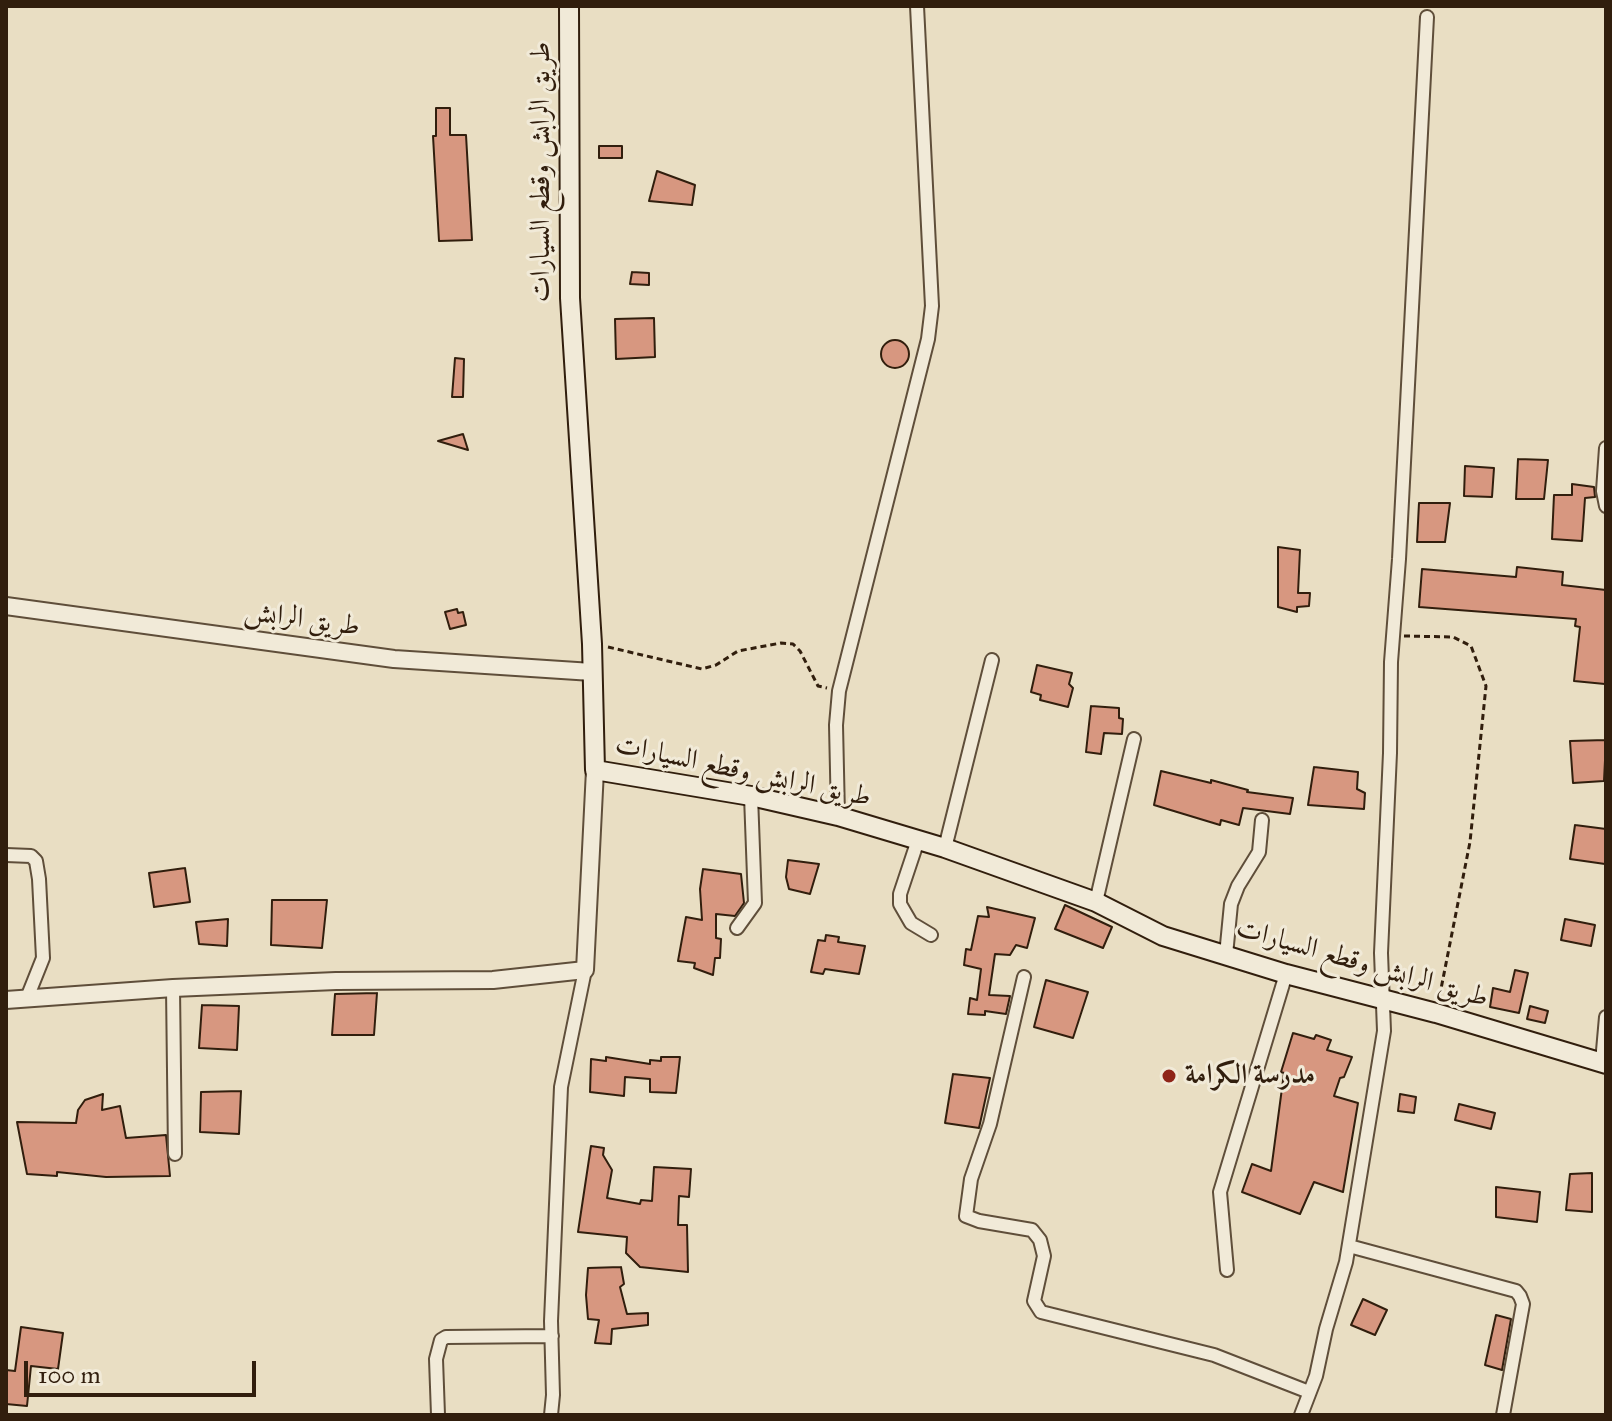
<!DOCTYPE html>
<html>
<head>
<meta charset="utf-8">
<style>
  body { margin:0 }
  #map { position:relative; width:1612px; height:1421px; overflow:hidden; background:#e9dec3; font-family:"IM FELL Great Primer",serif }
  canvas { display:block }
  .frame { position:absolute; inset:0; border:8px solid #311e0d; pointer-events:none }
  .scale { position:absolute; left:24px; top:1361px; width:232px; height:36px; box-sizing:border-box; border:4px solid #311e0d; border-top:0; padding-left:10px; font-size:24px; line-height:28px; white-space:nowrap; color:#311e0d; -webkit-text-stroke:6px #f1ead8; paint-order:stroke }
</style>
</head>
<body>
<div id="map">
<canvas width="1612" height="1421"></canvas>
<div class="frame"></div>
<div class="scale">100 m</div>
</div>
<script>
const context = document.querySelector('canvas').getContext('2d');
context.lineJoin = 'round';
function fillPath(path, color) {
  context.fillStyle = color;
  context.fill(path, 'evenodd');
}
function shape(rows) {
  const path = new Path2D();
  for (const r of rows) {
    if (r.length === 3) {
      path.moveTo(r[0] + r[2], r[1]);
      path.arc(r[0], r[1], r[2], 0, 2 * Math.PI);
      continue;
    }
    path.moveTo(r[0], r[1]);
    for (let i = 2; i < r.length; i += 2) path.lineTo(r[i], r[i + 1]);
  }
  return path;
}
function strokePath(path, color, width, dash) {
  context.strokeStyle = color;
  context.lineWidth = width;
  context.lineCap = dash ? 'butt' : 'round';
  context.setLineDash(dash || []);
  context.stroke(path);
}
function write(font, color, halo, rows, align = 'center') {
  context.font = font + ' "IM FELL Great Primer",Amiri,serif';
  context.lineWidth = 6;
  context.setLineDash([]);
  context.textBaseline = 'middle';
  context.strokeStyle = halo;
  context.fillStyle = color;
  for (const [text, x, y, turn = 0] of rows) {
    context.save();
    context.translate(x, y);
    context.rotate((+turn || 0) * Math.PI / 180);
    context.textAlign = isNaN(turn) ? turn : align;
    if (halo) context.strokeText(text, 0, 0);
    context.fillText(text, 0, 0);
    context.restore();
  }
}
const building = shape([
  [436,108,450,108,450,135,466,135,472,240,439,241,433,136,436,136,436,108],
  [599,146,622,146,622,158,599,158,599,146],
  [657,171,695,185,692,205,649,201,657,171],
  [632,272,649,273,649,285,630,284,632,272],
  [654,318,655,357,616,359,615,319,654,318],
  [895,354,14],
  [455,358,464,359,463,397,452,397,455,358],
  [463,434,468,450,438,441,463,434],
  [1518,459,1548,460,1544,499,1516,499,1518,459],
  [1465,466,1494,468,1492,497,1464,496,1465,466],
  [1572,484,1594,487,1595,497,1585,498,1582,541,1552,539,1554,495,1572,495,1572,484],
  [1419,503,1450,503,1445,542,1417,542,1419,503],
  [1278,547,1300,550,1298,593,1310,593,1309,606,1297,607,1297,612,1278,607,1278,547],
  [1517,567,1563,572,1562,585,1606,590,1605,684,1574,681,1580,627,1575,626,1576,619,1419,607,1422,569,1516,577,1517,567],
  [457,609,458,613,463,612,466,625,450,629,445,612,457,609],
  [1037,665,1072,673,1069,684,1073,688,1068,707,1040,700,1041,695,1031,692,1037,665],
  [1091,706,1119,708,1119,718,1123,719,1122,734,1104,733,1101,754,1086,752,1091,706],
  [1606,740,1604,781,1573,783,1570,741,1606,740],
  [1314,767,1358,772,1357,789,1365,793,1364,809,1308,805,1314,767],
  [1161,771,1211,783,1211,780,1248,790,1247,792,1293,798,1290,814,1243,808,1239,825,1221,820,1220,825,1154,805,1161,771],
  [1575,825,1606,829,1605,864,1570,859,1575,825],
  [788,860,819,864,810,894,789,889,786,877,788,860],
  [185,868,190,902,154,907,149,873,185,868],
  [703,869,741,874,744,903,735,916,716,914,716,938,721,939,720,958,715,958,713,975,694,968,695,963,678,961,686,917,702,920,700,889,703,869],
  [272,900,327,900,322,948,271,945,272,900],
  [1065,905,1112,927,1103,948,1055,929,1065,905],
  [987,907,1035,918,1027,948,1016,945,1010,955,995,954,989,995,1010,996,1006,1014,985,1011,985,1015,968,1014,970,998,977,1000,981,969,964,965,966,949,971,950,978,916,989,917,987,907],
  [228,919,227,946,199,944,196,922,228,919],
  [1565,919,1595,925,1591,946,1561,940,1565,919],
  [826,935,839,937,838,942,865,946,859,974,825,969,823,974,811,972,818,940,825,941,826,935],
  [1515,970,1528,973,1519,1013,1490,1007,1493,988,1510,992,1515,970],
  [1046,980,1088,992,1073,1038,1034,1027,1046,980],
  [377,993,374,1035,332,1035,335,994,377,993],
  [202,1005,239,1006,237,1050,199,1048,202,1005],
  [1530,1006,1548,1011,1545,1023,1527,1019,1530,1006],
  [1293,1033,1314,1039,1316,1035,1331,1040,1327,1050,1352,1057,1344,1077,1340,1078,1334,1096,1358,1103,1343,1192,1314,1182,1300,1214,1242,1192,1252,1164,1271,1171,1284,1073,1281,1072,1293,1033],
  [606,1057,650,1064,650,1060,661,1061,661,1057,680,1057,676,1093,650,1092,650,1079,625,1077,624,1096,590,1092,591,1059,606,1061,606,1057],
  [953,1074,990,1078,979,1128,945,1123,953,1074],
  [241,1091,239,1134,200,1132,201,1092,241,1091],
  [103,1094,102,1110,120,1106,126,1138,166,1135,170,1176,106,1177,57,1172,57,1176,27,1174,17,1122,76,1123,78,1110,85,1100,103,1094],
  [1400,1094,1416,1097,1414,1113,1398,1111,1400,1094],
  [1459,1104,1495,1113,1491,1129,1455,1120,1459,1104],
  [591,1146,604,1148,603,1155,612,1170,607,1198,640,1204,641,1200,652,1201,654,1167,691,1169,689,1197,679,1196,678,1225,687,1225,688,1272,640,1267,626,1253,627,1237,578,1232,591,1146],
  [1592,1173,1592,1212,1566,1210,1570,1174,1592,1173],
  [1496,1187,1540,1192,1537,1222,1496,1217,1496,1187],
  [621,1267,624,1284,620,1287,627,1314,648,1313,648,1325,612,1329,611,1344,595,1343,599,1320,588,1319,586,1295,588,1268,621,1267],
  [1363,1299,1387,1310,1375,1335,1351,1325,1363,1299],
  [1496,1315,1511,1319,1502,1370,1485,1365,1496,1315],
  [21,1327,63,1333,58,1369,31,1366,27,1406,6,1404,6,1370,15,1371,21,1327]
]);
fillPath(building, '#d79780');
strokePath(building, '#311e0d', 2);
const minor = shape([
  [1606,448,1603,491,1606,506],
  [838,816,836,725,839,691,928,339,932,306,917,6],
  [918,840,900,894,900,904,911,923,931,935],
  [945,848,992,660],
  [6,855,31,856,36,861,39,879,43,958,27,998],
  [1096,902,1134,739],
  [737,928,755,903,751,796],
  [1226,955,1231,904,1238,886,1259,852,1262,820],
  [1024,977,990,1124,971,1179,966,1216,979,1221,1032,1230,1040,1240,1044,1256,1034,1301,1041,1312,1214,1355,1309,1392],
  [173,988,175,1154],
  [1602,1062,1606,1017],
  [1349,1246,1516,1291,1520,1296,1523,1304,1503,1415],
  [1227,1270,1220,1192,1286,974],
  [438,1415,436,1359,441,1340,446,1337,552,1336],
  [551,1415,553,1395,551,1321,561,1087,585,970],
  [1301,1415,1316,1376,1326,1329,1346,1262,1384,1031,1381,953,1390,753,1391,662,1399,559,1427,17]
]);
const tertiary = shape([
  [6,606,394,659,592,672],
  [6,1000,173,988,336,981,493,980,585,970,595,770]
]);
const secondary = shape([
  [569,6,570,298,592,644,595,770,751,796,838,816,945,848,1096,902,1163,936,1286,974,1436,1013,1606,1064]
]);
strokePath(minor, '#5f4e3a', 16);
strokePath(tertiary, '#5f4e3a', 20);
strokePath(secondary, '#311e0d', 22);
strokePath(shape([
  [1404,636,1453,637,1471,646,1486,686,1470,842,1439,999],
  [608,647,702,669,716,665,738,651,781,643,793,644,800,651,818,686,827,688]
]), '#311e0d', 3, [6, 4]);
strokePath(minor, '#f1ead8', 12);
strokePath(tertiary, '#f1ead8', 16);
strokePath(secondary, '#f1ead8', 18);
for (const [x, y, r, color] of [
  [1169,1076,8,"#8f2418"]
]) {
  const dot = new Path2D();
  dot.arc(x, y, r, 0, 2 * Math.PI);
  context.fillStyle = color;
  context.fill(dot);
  strokePath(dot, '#f1ead8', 3);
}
write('28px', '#311e0d', '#f1ead8', [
  ["طريق الرابش وقطع السيارات",542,172,-90],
  ["طريق الرابش",302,620,8],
  ["طريق الرابش وقطع السيارات",743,772,12],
  ["طريق الرابش وقطع السيارات",1362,964,16]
]);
write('bold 28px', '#311e0d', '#f1ead8', [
  ["مدرسة الكرامة",1185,1076]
], 'left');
</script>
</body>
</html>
